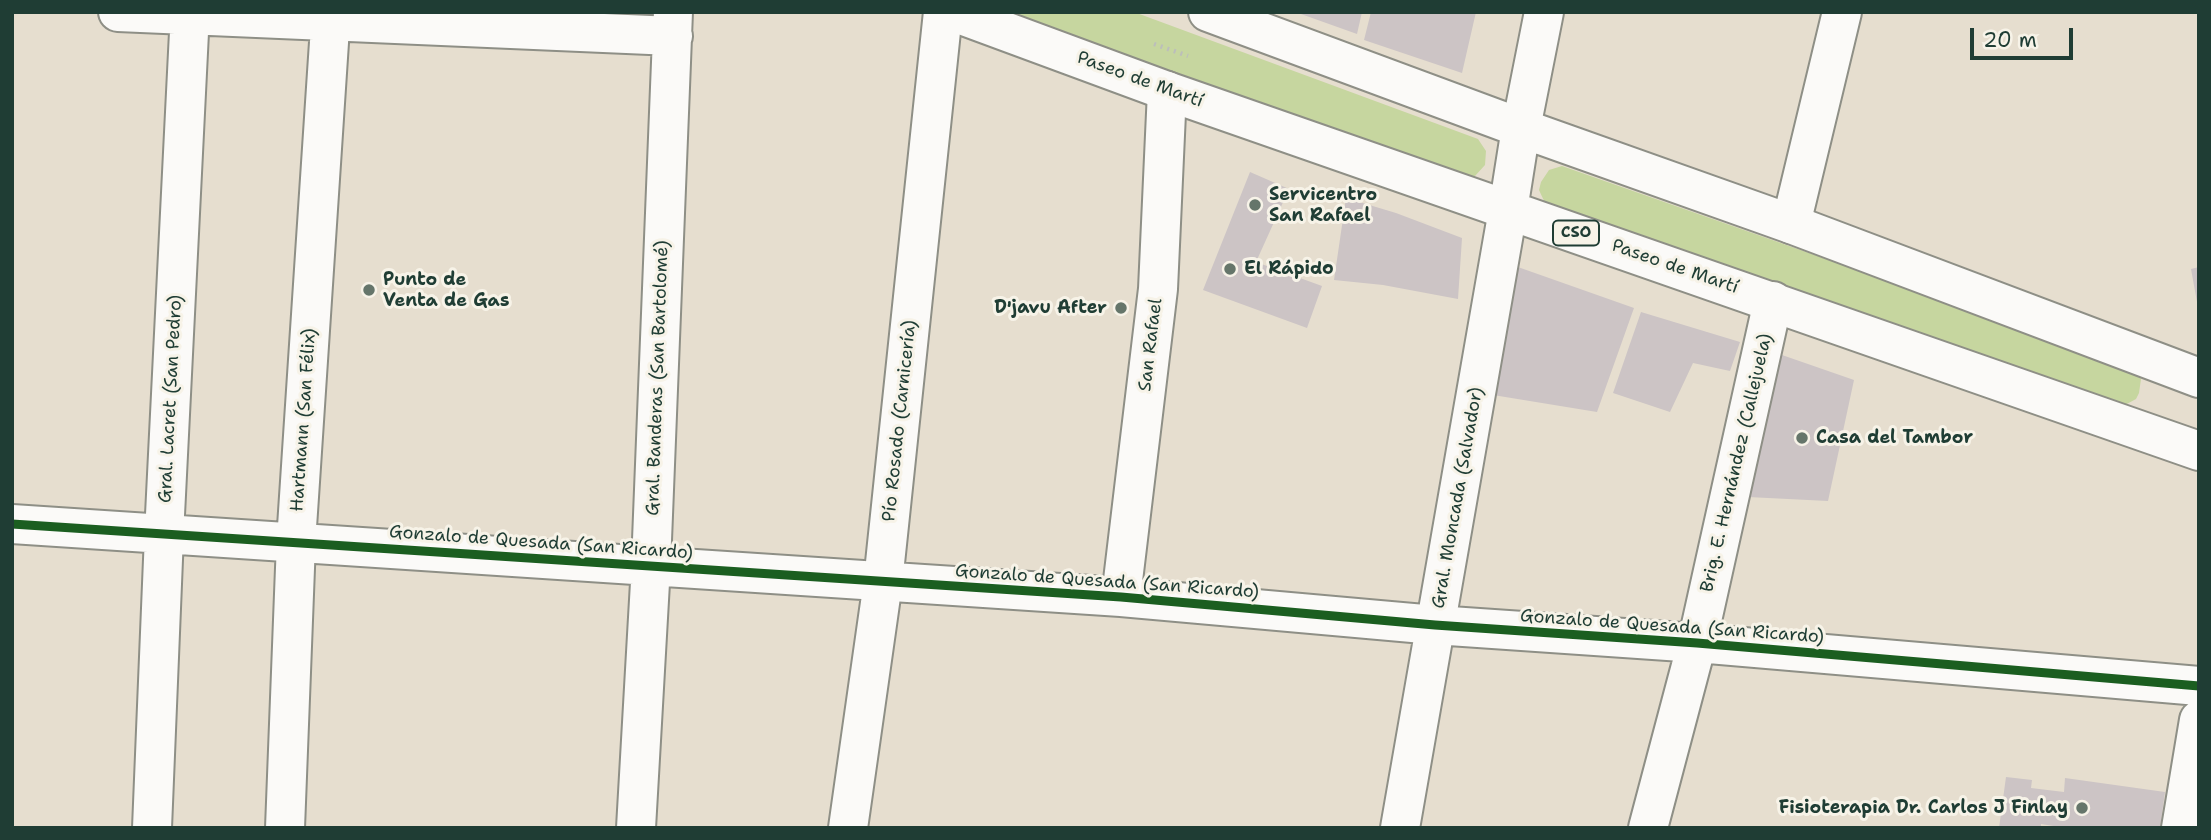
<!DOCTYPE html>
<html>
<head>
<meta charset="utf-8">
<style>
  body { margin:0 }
  #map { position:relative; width:2211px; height:840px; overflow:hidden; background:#e6decf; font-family:"Shantell Sans",sans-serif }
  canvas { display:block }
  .frame { position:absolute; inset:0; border:14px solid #1f3d34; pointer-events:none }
  .scale { position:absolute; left:1970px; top:28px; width:103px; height:32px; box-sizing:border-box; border:4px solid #1f3d34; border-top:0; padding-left:9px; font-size:21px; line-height:24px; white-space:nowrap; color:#1f3d34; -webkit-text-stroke:5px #f7f3e8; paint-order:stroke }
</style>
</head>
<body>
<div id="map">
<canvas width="2211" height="840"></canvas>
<div class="frame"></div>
<div class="scale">20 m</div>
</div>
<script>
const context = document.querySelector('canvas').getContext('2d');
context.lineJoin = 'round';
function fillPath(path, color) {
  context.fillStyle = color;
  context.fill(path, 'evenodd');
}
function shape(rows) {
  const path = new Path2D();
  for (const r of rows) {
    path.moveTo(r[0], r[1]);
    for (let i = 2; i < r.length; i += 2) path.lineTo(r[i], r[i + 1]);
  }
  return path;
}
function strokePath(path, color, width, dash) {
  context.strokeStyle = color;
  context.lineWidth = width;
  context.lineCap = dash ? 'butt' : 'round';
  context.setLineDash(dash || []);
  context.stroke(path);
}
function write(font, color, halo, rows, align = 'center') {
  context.font = font + ' "Shantell Sans",sans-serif';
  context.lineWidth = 6;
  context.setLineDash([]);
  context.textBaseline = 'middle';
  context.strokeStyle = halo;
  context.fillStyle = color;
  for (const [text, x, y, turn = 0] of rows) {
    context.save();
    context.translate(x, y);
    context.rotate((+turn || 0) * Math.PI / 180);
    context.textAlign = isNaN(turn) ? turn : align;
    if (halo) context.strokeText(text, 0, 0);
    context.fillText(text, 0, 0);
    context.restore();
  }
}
fillPath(shape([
  [1004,12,1134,12,1478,139,1486,151,1485,165,1475,176,1468,178],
  [1562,166,2133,367,2141,379,2139,393,2136,399,2123,406,1545,203,1539,190,1541,182,1549,170]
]), '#c6d69f');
fillPath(shape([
  [1301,12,1362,12,1357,34,1301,14],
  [1371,12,1476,12,1462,73,1364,40],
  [1250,172,1289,189,1256,262,1322,286,1307,328,1203,290],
  [1346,198,1396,213,1462,238,1458,299,1383,285,1334,280],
  [1515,266,1634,308,1597,412,1493,395],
  [2199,267,2199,302,2197,302,2191,269],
  [1641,312,1740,342,1730,371,1693,363,1670,412,1613,393],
  [1782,355,1854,380,1828,501,1748,497],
  [2006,777,2032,780,2031,788,2064,792,2065,778,2165,792,2160,828,2066,828,2041,824,2041,828,1999,828]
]), '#ccc4c5');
const minor = shape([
  [118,12,673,36],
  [1521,128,1544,12],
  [1791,224,1842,12],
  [12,524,1121,597,1435,625,1697,643,2199,686],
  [1121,597,1158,289,1167,91],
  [152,828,164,535,190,12],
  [285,828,296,542,331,12],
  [636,828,651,565,673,12],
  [848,828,883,582,943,12],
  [1400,828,1508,210],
  [1648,828,1697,643,1773,301],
  [2181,828,2199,720]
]);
const major = shape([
  [953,12,1167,91,2199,451],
  [1208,12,1521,128,1791,224,2199,378],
  [1508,210,1521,128]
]);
strokePath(minor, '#8e8f86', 42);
strokePath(major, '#8e8f86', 42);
strokePath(shape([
  [1154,44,1188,56]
]), '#bcbebb', 4.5, [2, 5]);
strokePath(minor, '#fbfaf8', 38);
strokePath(major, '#fbfaf8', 38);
strokePath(shape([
  [12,524,1121,597,1435,625,1697,643,2199,686]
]), '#1b5e20', 9);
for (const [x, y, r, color] of [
  [1255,205,7,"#65756a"],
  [1230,269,7,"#65756a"],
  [369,290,7,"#65756a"],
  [1121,308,7,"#65756a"],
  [1802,438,7,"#65756a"],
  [2082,808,7,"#65756a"]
]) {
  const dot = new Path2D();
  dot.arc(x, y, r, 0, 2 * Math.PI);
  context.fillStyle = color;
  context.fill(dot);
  strokePath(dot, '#f7f3e8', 2.5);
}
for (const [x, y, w] of [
  [1576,233,46]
]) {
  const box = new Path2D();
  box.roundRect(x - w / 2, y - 12.5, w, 25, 5);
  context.fillStyle = '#f7f3e8';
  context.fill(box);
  strokePath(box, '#1f3d34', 2);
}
write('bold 16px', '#1f3d34', null, [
  ["CSO",1576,233]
]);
write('18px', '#1f3d34', '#f7f3e8', [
  ["Paseo de Martí",1140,80,20],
  ["Paseo de Martí",1675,267,19],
  ["San Rafael",1151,345,-83],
  ["Gral. Banderas (San Bartolomé)",658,378,-88],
  ["Gral. Lacret (San Pedro)",171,399,-87],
  ["Hartmann (San Félix)",304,420,-86],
  ["Pío Rosado (Carnicería)",900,421,-84],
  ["Brig. E. Hernández (Callejuela)",1737,463,-77],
  ["Gral. Moncada (Salvador)",1458,498,-80],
  ["Gonzalo de Quesada (San Ricardo)",541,543,4],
  ["Gonzalo de Quesada (San Ricardo)",1107,582,4],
  ["Gonzalo de Quesada (San Ricardo)",1672,627,4]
]);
write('bold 18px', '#1f3d34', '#f7f3e8', [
  ["Servicentro",1269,195],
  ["San Rafael",1269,216],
  ["El Rápido",1244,269],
  ["Punto de",383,280],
  ["Venta de Gas",383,301],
  ["D'javu After",1107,308,"right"],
  ["Casa del Tambor",1816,438],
  ["Fisioterapia Dr. Carlos J Finlay",2068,808,"right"]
], 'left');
</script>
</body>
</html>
